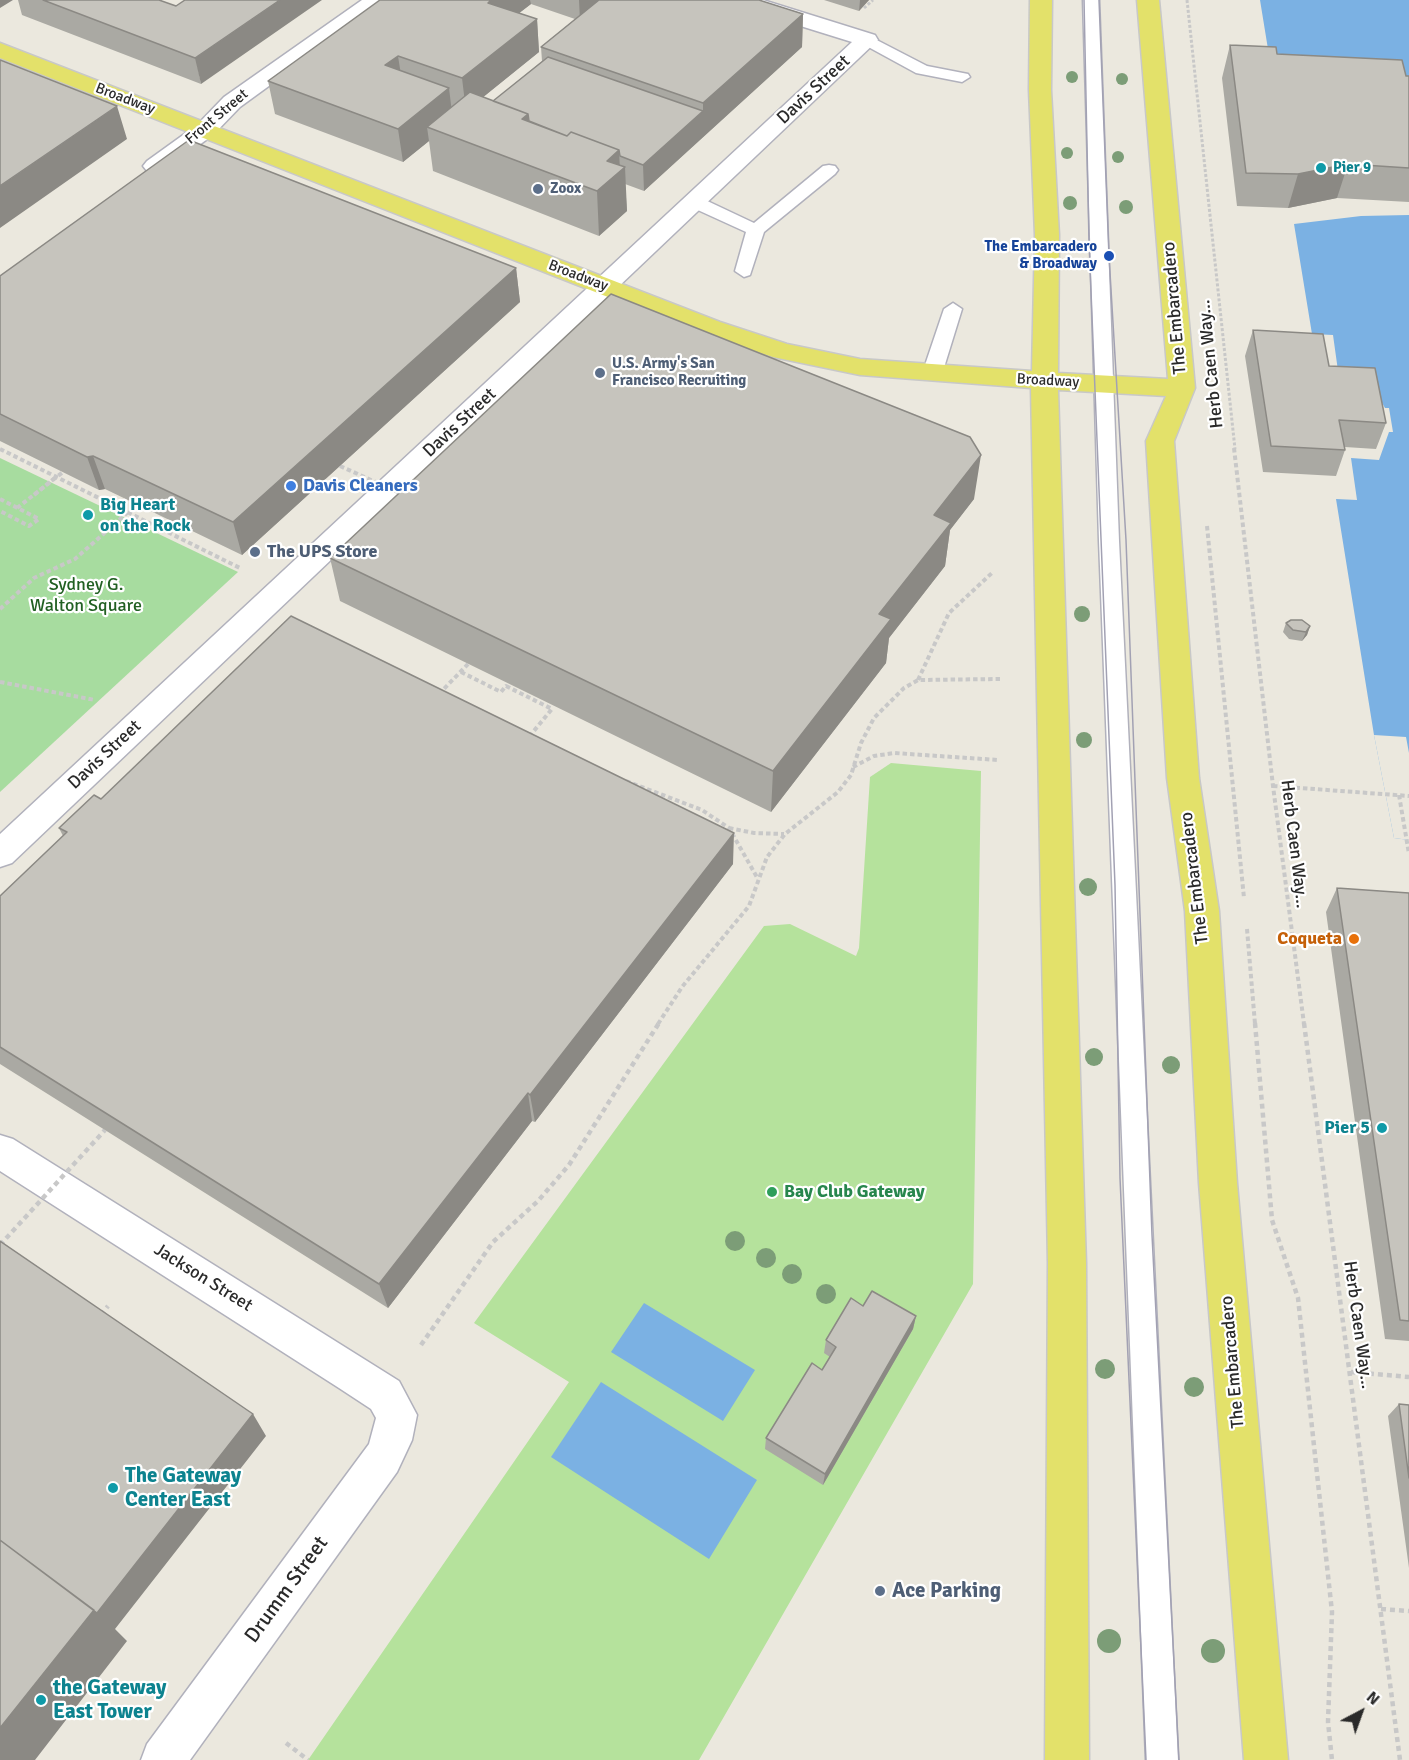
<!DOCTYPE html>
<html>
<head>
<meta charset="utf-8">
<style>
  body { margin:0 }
  #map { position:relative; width:1409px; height:1760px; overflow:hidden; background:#ebe8de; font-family:Signika,sans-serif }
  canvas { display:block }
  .north { position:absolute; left:1331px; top:1682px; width:60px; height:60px; -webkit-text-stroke:4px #fff; paint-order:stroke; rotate:41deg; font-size:16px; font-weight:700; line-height:24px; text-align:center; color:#2a2a2a }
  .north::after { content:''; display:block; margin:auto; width:21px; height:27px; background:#2a2a2a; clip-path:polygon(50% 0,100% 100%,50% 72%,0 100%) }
</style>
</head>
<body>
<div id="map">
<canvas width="1409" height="1760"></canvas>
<div class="north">N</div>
</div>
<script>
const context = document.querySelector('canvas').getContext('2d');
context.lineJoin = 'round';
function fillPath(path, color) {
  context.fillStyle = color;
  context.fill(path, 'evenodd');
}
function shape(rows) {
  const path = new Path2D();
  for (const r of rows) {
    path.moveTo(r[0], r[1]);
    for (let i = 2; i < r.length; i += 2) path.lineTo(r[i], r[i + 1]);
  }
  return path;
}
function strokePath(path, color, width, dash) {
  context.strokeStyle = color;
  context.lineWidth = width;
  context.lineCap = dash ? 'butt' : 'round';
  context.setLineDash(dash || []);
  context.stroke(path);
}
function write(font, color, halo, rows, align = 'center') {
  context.font = font + ' Signika,sans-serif';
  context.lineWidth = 4.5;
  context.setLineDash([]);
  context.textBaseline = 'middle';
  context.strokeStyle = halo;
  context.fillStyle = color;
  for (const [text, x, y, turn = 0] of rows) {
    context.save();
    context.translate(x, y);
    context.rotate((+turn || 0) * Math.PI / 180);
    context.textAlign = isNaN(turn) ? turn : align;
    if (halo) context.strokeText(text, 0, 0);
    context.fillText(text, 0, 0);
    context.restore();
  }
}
fillPath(shape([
  [0,458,238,572,0,792]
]), '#a7dc9f');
fillPath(shape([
  [891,763,981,771,973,1284,699,1760,308,1760,569,1382,474,1323,764,926,790,924,856,956,859,948,870,777]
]), '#b5e29c');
fillPath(shape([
  [1260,0,1409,0,1409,92,1274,86],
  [1409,215,1409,840,1394,838,1374,735,1336,499,1357,500,1351,458,1379,460,1389,432,1393,432,1389,408,1385,408,1369,379,1339,378,1333,335,1312,334,1294,224,1361,216],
  [644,1303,755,1370,723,1421,611,1352],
  [601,1382,757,1480,709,1559,551,1457]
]), '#7bb1e3');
fillPath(shape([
  [1374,735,1406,737,1409,753,1409,840,1394,838]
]), '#ebe8de');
const lane = shape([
  [1083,0,1099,0,1119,541,1178,1760,1146,1760,1099,541,1083,0],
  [867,35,927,66,968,74,970,77,962,82,916,73,861,43,859,40,867,35],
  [829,165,835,166,838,170,835,174,764,232,750,275,744,277,735,271,746,232,689,206,686,202,695,197,701,198,754,223,823,166,829,165],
  [953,303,962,309,942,374,939,378,925,378,922,374,944,309,953,303]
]);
const street = shape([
  [362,0,387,0,240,107,213,135,163,171,147,171,143,166,147,161,197,125,224,97,362,0],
  [730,0,763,0,875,35,878,40,12,863,0,867,0,834,852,42,733,5,730,0],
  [0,1135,13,1139,399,1381,417,1415,412,1440,397,1472,190,1760,141,1760,147,1744,369,1444,376,1418,371,1409,339,1388,0,1171,0,1135]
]);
const primary = shape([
  [1030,0,1052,0,1051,90,1059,235,1058,373,1168,379,1137,0,1159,0,1195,388,1174,441,1199,778,1219,911,1237,1183,1288,1760,1244,1760,1199,1183,1185,911,1167,778,1146,441,1166,396,1058,390,1086,1263,1089,1760,1045,1760,1048,1263,1031,388,860,375,773,357,702,334,0,58,0,43,720,322,787,344,860,359,1032,371,1035,235,1029,90,1030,0]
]);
strokePath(lane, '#b1b1bc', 3);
strokePath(street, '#b1b1bc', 3);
strokePath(primary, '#c8c8c8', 3);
strokePath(shape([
  [1187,0,1235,449],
  [864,8,873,0]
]), '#c8c8c8', 3, [3, 2]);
strokePath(shape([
  [1234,448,1273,786,1304,1024],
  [0,449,240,568],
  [34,495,56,477],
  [0,499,39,519,29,526,0,511],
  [1207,526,1244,898],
  [0,609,34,578,75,559,127,513],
  [461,672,501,692,506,686,552,709,528,738],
  [918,680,949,613,993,572],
  [0,682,95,700],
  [853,767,874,756,894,753,998,760],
  [626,781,702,810,729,828,758,879],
  [1273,786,1409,796],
  [1399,795,1409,854],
  [729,828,754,833,784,834],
  [1247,929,1255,1024],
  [658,1024,682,987,749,906,767,857,785,834,838,792,851,775,861,743,874,718,904,688,918,680,1000,679]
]), '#c8c8c8', 4, [4.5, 3]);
strokePath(shape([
  [1255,1023,1272,1220,1298,1298,1332,1612,1328,1722,1332,1760],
  [1304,1023,1400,1760],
  [101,1315,108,1306],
  [421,1345,493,1242,538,1201,569,1165,659,1023],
  [1351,1372,1409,1377],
  [1381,1609,1409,1611],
  [286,1743,308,1760]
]), '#c8c8c8', 4.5, [5, 4]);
fillPath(lane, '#fff');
fillPath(street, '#fff');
fillPath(primary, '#e3e16a');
strokePath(shape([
  [1084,0,1089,242,1115,885,1120,1178,1146,1760],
  [1099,0,1109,256,1126,540,1152,1235,1179,1760]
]), '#a2a1b3', 1.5);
strokePath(shape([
  [340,466,402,494],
  [17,508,63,472],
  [439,694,468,664]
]), '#c8c8c8', 4, [4.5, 3]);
strokePath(shape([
  [0,1245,105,1130]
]), '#c8c8c8', 4.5, [5, 4]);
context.fillStyle = '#7c9d77';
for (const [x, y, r] of [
  [1072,77,6],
  [1122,79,6],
  [1067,153,6],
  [1118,157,6],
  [1070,203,7],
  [1126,207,7],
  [1082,614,8],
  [1084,740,8],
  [1088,887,9],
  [1094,1057,9],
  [1171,1065,9],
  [735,1241,10],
  [766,1258,10],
  [792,1274,10],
  [826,1294,10],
  [1105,1369,10],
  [1194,1387,10],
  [1109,1641,12],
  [1213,1651,12]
]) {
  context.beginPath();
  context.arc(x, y, r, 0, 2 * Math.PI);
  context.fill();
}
fillPath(shape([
  [18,0,162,0,161,1,176,6,185,0,201,84,22,15],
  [380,0,759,0,803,14,802,47,644,191,625,184,627,211,599,236,433,171,429,141,403,162,275,114,268,81],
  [531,4,575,19,541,47,542,61,493,101,483,97,539,52,537,19,519,13],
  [824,0,869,0,859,11],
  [1230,45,1277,54,1409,76,1409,202,1337,198,1288,208,1237,206,1222,78],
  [516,268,520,302,242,555,105,489,99,490,0,441,0,276],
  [1253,330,1329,366,1386,423,1376,449,1345,447,1345,450,1336,476,1263,472,1245,356],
  [974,499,950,530,945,566,889,638,886,663,771,812,340,601,330,558],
  [1286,623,1310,626,1307,635,1302,641,1289,639,1283,632],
  [101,799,733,864,535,1122,532,1121,388,1308,0,1064,0,896,63,836,59,828],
  [1337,888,1409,893,1409,1341,1385,1339,1326,912],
  [863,1306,916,1316,913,1329,823,1485,765,1449,766,1438,822,1370,830,1357,824,1353,826,1340],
  [1399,1404,1409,1405,1409,1568,1388,1416]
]), '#aaa9a3');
fillPath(shape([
  [0,0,13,0,0,8],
  [280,0,322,0,201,84,195,58],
  [491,0,530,0,531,4,491,35,488,3],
  [579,0,606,0,580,21],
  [860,0,869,0,859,11],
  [803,14,802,47,644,191,643,165,703,111,703,103],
  [537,19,539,52,466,111,462,78],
  [398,56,403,88,385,65],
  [449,88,453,121,427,127,429,141,403,162,398,129],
  [117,106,127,139,0,228,0,186],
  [528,114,532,158,522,119],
  [619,150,620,171,625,167,627,211,599,236,597,191,607,161],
  [1348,164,1337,198,1288,208,1298,174],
  [516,268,520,302,242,555,233,522],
  [981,455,974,499,950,530,945,566,889,638,886,663,771,812,773,771,879,614,934,515],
  [93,456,105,489,99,490,87,457],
  [1310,626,1307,635,1302,641,1306,632],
  [734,833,733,864,535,1122,530,1095],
  [528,1093,532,1121,388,1308,379,1284],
  [916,1316,913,1329,823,1485,825,1474],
  [253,1414,266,1436,115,1629,127,1641,35,1760,0,1760,0,1728,94,1610]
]), '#8b8984');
const building = shape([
  [43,0,159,0,176,6,185,0,280,0,195,58,43,0],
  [380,0,491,0,488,3,537,19,462,78,398,56,385,65,449,88,398,129,268,81,380,0],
  [599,0,759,0,803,14,703,103,541,47,599,0],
  [1230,45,1276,47,1277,54,1402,60,1406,76,1409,76,1409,168,1348,164,1298,174,1246,173,1230,45],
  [548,57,703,111,643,165,620,156,619,150,571,132,567,136,529,121,528,114,493,101,548,57],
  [0,60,117,106,0,186,0,60],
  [470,92,528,114,522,119,567,136,571,132,619,150,607,161,625,167,597,191,427,127,470,92],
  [189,140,516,268,233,522,93,456,87,457,0,414,0,276,189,140],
  [611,294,970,437,981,455,934,515,951,523,879,614,891,619,773,771,330,558,611,294],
  [1253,330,1323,334,1329,366,1375,368,1386,423,1339,420,1345,450,1271,446,1253,330],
  [291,616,734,833,530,1095,528,1093,379,1284,0,1047,0,896,67,832,59,828,94,795,101,799,291,616],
  [1291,620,1302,620,1310,626,1306,632,1293,630,1286,623,1291,620],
  [1337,888,1409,893,1409,1321,1400,1320,1337,888],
  [0,1241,253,1414,97,1613,0,1540,0,1241],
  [872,1291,916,1316,825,1474,766,1438,812,1363,822,1370,836,1347,826,1340,851,1298,863,1306,872,1291],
  [1399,1404,1409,1405,1409,1478,1399,1404],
  [0,1540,94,1610,0,1728,0,1540]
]);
fillPath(building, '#c6c4bd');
strokePath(building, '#8b8984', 1.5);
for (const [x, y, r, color] of [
  [1321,168,6,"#0f9aa8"],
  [538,189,6,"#5c6f8a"],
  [1109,256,6,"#1a4fb4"],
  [600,373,6,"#5c6f8a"],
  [291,486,6,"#3f7fe0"],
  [88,515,6,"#0f9aa8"],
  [255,552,6,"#5c6f8a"],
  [1354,939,6,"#e8710a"],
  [1382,1128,6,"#0f9aa8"],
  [772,1192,6,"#2e9e5b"],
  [113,1488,6,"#0f9aa8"],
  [880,1591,6,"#5c6f8a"],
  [41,1700,6,"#0f9aa8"]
]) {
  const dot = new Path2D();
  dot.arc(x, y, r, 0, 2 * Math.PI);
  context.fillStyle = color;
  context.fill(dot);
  strokePath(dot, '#fff', 2);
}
write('15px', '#2a2a2a', '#fff', [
  ["Broadway",125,99,21],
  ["Front Street",217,117,-40],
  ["Broadway",578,276,21],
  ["Broadway",1048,381,3]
]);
write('bold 15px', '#0d838f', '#fff', [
  ["Pier 9",1333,168]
], 'left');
write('bold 15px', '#4e5e75', '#fff', [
  ["Zoox",550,189],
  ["U.S. Army's San",612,364],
  ["Francisco Recruiting",612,381]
], 'left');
write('bold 15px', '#164399', '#fff', [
  ["The Embarcadero",1097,247],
  ["& Broadway",1097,264]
], 'right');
write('18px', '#2a2a2a', '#fff', [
  ["Davis Street",814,90,-43],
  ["The Embarcadero",1175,308,-95],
  ["Herb Caen Way...",1211,364,-96],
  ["Davis Street",460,423,-43],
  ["Davis Street",105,755,-43],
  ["Herb Caen Way...",1294,844,83],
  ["The Embarcadero",1195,878,-97],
  ["Jackson Street",203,1278,32],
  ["Herb Caen Way...",1358,1325,82],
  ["The Embarcadero",1233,1362,-95]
]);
write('bold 18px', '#366cbe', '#fff', [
  ["Davis Cleaners",303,486]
], 'left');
write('bold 18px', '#0d838f', '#fff', [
  ["Big Heart",100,505],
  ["on the Rock",100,526],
  ["Pier 5",1370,1128,"right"]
], 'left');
write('bold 18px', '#4e5e75', '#fff', [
  ["The UPS Store",267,552]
], 'left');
write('18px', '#216022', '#fff', [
  ["Sydney G.",86,585],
  ["Walton Square",86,606]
]);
write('bold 18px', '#c56008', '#fff', [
  ["Coqueta",1342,939]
], 'right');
write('bold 18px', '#27864d', '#fff', [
  ["Bay Club Gateway",784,1192]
], 'left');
write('bold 21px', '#0d838f', '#fff', [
  ["The Gateway",125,1476],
  ["Center East",125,1500],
  ["the Gateway",53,1688],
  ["East Tower",53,1712]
], 'left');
write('21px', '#2a2a2a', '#fff', [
  ["Drumm Street",287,1590,-54]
]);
write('bold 21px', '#4e5e75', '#fff', [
  ["Ace Parking",892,1591]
], 'left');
</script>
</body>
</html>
